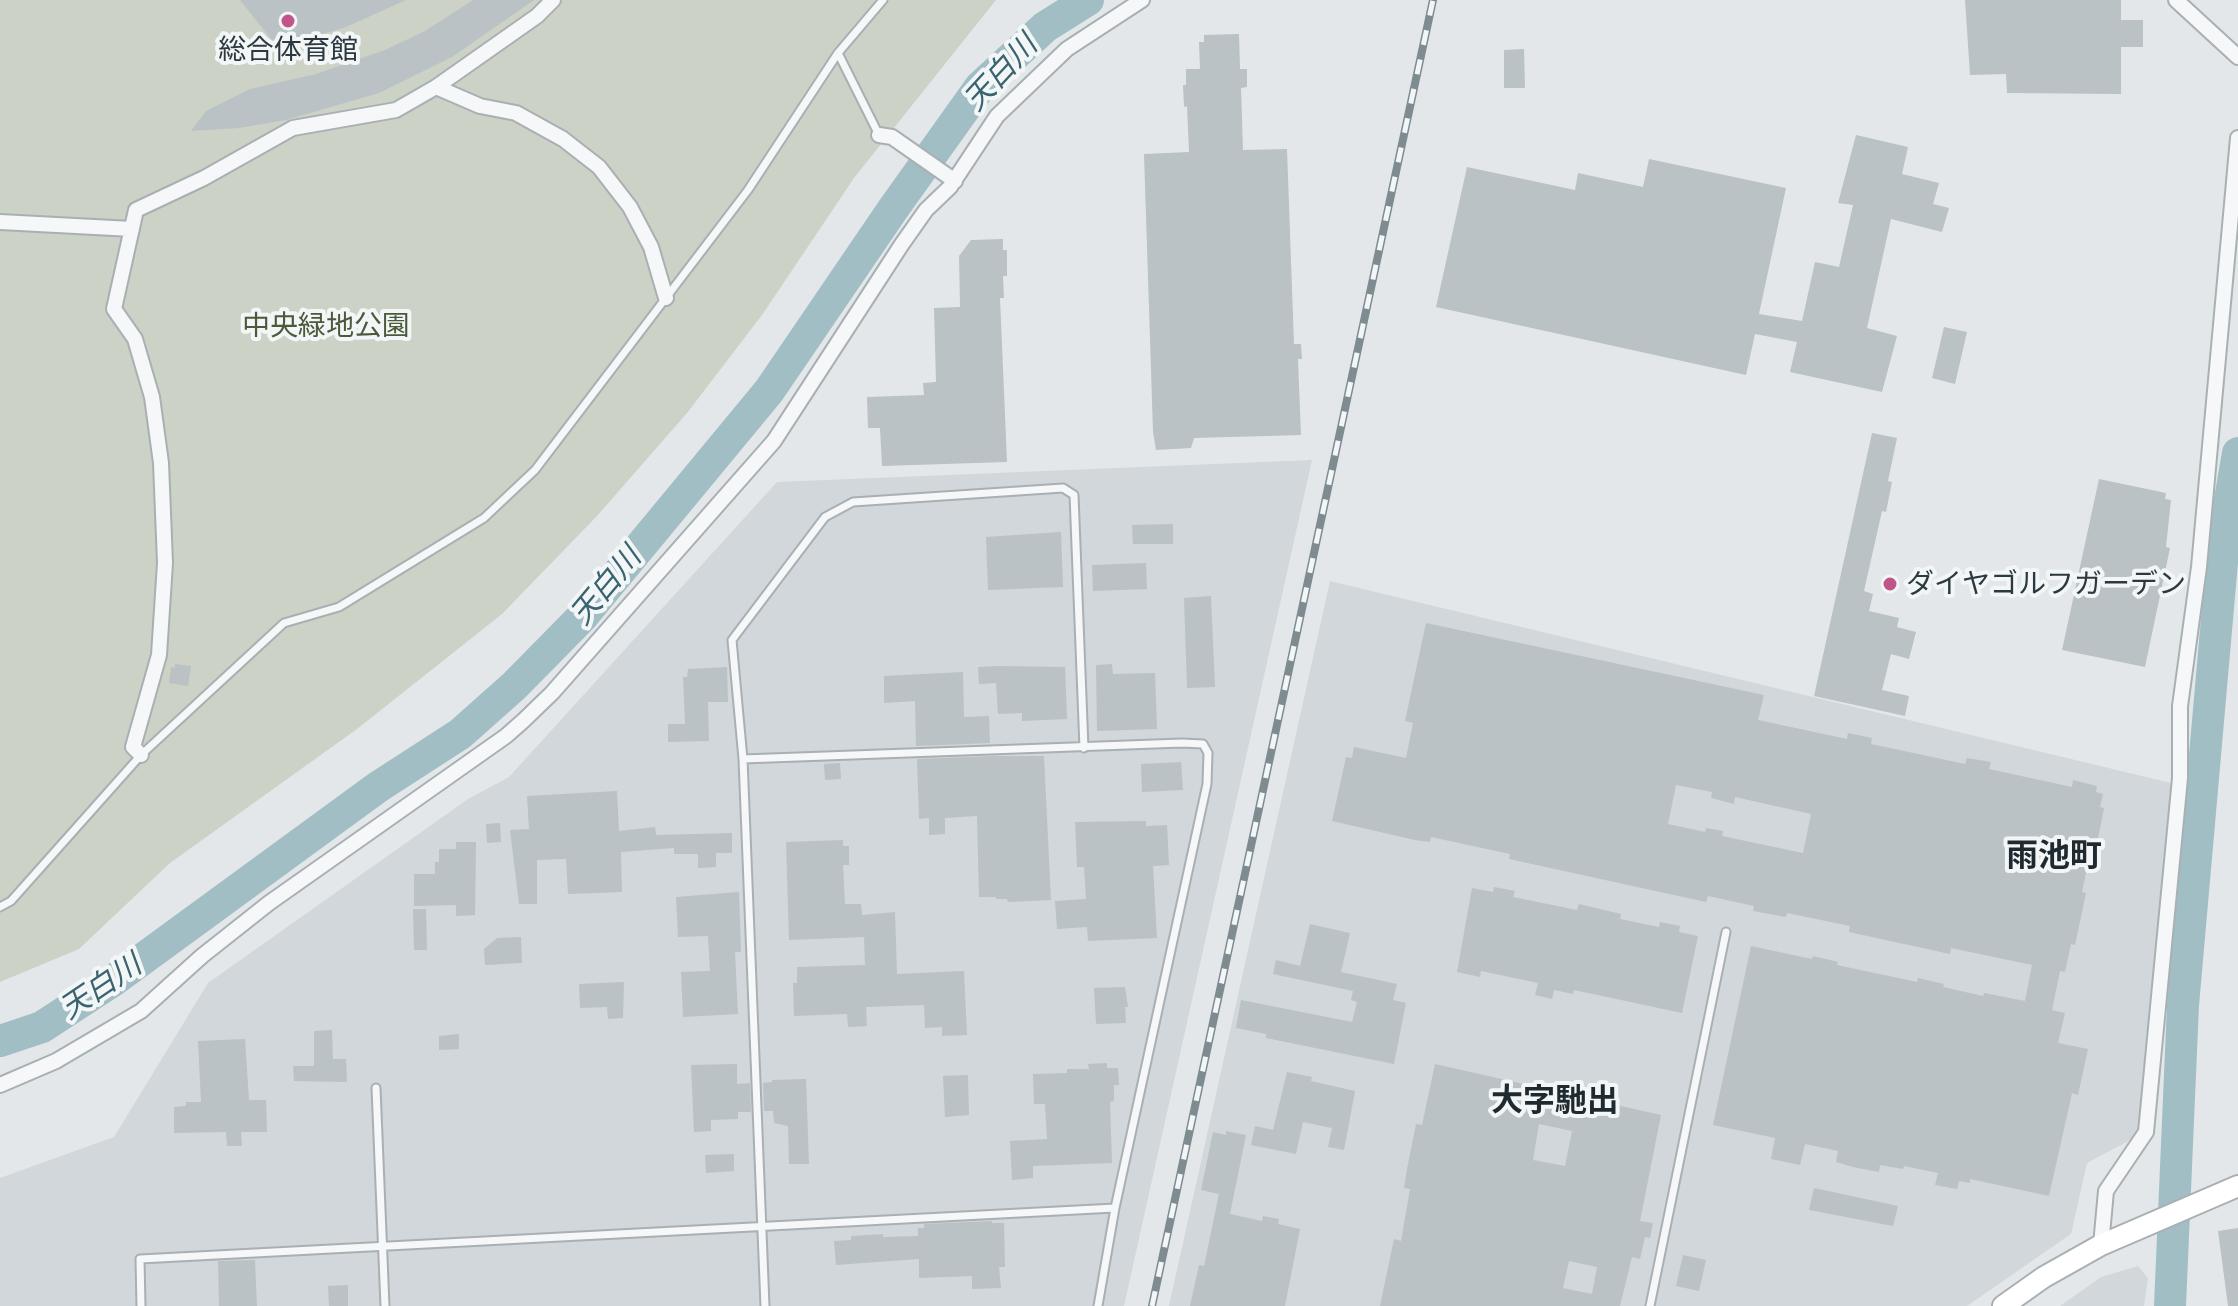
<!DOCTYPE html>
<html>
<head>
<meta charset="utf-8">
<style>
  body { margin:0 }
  canvas { display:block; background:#e3e7e9 }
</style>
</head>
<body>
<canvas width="2238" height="1306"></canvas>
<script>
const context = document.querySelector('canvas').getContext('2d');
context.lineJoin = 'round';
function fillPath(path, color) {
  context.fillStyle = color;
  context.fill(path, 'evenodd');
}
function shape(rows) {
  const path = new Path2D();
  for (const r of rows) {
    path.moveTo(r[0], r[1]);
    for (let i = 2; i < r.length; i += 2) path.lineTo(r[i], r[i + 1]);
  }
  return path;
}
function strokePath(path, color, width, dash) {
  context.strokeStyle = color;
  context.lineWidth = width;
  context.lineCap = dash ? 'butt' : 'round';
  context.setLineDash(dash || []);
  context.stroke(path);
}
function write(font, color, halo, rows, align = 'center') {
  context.font = font + ' "Public Sans","Noto Sans JP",sans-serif';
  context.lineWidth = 8;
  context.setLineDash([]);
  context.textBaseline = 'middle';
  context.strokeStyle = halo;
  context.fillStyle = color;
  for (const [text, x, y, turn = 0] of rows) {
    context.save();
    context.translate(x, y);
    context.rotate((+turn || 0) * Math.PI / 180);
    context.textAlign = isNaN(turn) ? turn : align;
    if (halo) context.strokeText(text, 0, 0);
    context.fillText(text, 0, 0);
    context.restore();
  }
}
fillPath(shape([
  [1312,460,1124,1306,0,1306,0,1178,114,1137,208,983,468,799,509,777,777,482],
  [1330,581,2171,783,2138,1136,2087,1163,2071,1234,1967,1306,1169,1306],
  [2138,1266,2148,1278,2144,1306,2060,1306,2101,1277]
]), '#d1d7db');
fillPath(shape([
  [0,0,996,0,854,178,762,315,687,413,597,516,502,614,357,729,170,863,79,949,0,982]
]), '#ccd2c5');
strokePath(shape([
  [0,1041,42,1027,114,980,378,787,460,734,514,686,582,617,769,391,893,209,980,87,1045,27,1088,0],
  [2170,1306,2183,1005,2225,528,2238,453]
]), '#a2bec5', 32);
fillPath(shape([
  [240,0,406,0,346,27,293,43,290,33,272,40],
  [473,0,534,0,452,57,379,93,286,120,239,128,191,131,206,111,250,89,316,74,385,50,425,31],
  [1965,0,2121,0,2121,20,2143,20,2143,47,2121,47,2121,94,2007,93,2006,74,1970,75],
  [1239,34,1240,69,1247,69,1247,87,1241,88,1243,150,1287,149,1294,344,1301,344,1302,359,1298,359,1301,435,1194,438,1191,448,1156,450,1153,432,1144,154,1189,152,1187,106,1184,107,1183,85,1186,85,1186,69,1200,69,1199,42,1204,42,1204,35],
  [1524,49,1525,88,1504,88,1504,50],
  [1856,135,1908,147,1902,174,1939,183,1933,204,1949,208,1942,232,1891,219,1867,328,1897,336,1882,392,1790,372,1797,342,1755,334,1746,375,1436,307,1467,167,1575,190,1578,173,1643,187,1649,159,1786,188,1759,314,1802,321,1815,262,1839,267,1853,205,1838,203],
  [1003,239,1003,250,1007,250,1007,276,1003,276,1004,298,1000,298,1007,462,882,466,880,428,868,428,867,397,924,395,923,383,936,382,934,308,960,307,959,256,971,240],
  [1944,327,1967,332,1955,384,1932,378],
  [1872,433,1897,438,1888,481,1892,482,1886,512,1882,511,1864,591,1873,594,1869,611,1899,618,1897,627,1916,632,1909,659,1891,654,1882,690,1909,696,1905,716,1814,696],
  [2099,479,2166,493,2165,499,2171,500,2166,547,2170,548,2145,667,2062,650],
  [1173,524,1173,544,1133,544,1132,525],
  [1061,532,1063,587,988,590,986,537],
  [1146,563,1147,589,1093,591,1092,565],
  [1211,596,1215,687,1187,688,1184,598],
  [1426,623,1764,695,1758,720,1847,739,1848,733,1872,738,1871,744,1965,764,1967,758,1991,762,1989,769,2072,787,2073,780,2097,786,2096,792,2103,794,2100,807,2104,808,2093,864,2088,863,2082,892,2086,893,2075,945,2071,944,2065,972,2060,971,2052,1010,2065,1013,2058,1043,2088,1049,2078,1095,2072,1093,2049,1196,1970,1179,1970,1183,1959,1181,1957,1189,1935,1185,1938,1173,1904,1166,1903,1169,1880,1165,1879,1172,1853,1167,1836,1162,1838,1151,1805,1144,1800,1165,1771,1159,1775,1138,1713,1125,1751,946,1812,959,1813,956,1838,962,1837,965,1917,982,1918,978,1944,984,1943,987,1983,996,1984,993,2025,1001,2032,965,1951,948,1950,954,1849,932,1850,926,1787,913,1786,917,1753,911,1754,906,1708,896,1706,902,1509,859,1510,854,1431,837,1430,842,1415,840,1332,821,1346,757,1352,758,1354,747,1406,758,1413,723,1405,721],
  [1676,785,1712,792,1711,798,1734,804,1735,797,1811,814,1803,853,1722,836,1723,831,1706,828,1705,832,1668,824],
  [175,664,191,666,188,686,169,683,171,667,175,668],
  [1112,664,1113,674,1155,673,1157,729,1097,731,1096,665],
  [998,666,1065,667,1067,719,1022,721,1022,713,998,714,996,683,979,684,978,667],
  [727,667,728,702,708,702,709,741,668,742,668,724,685,724,683,677,687,677,688,669],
  [963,672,964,717,989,716,990,743,916,746,915,701,884,703,884,676],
  [991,756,1044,756,1051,900,1008,902,1007,899,996,899,996,897,979,897,977,816,945,818,945,834,929,835,929,818,919,819,917,759],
  [1181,762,1183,790,1142,792,1141,764],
  [840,763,841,779,825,780,824,764],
  [617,791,619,831,655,827,656,835,732,833,732,853,716,853,716,867,698,868,698,854,674,854,674,848,621,852,622,892,568,894,566,859,537,860,537,904,519,904,510,830,529,829,527,796],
  [1146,821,1146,826,1167,825,1169,865,1153,866,1157,938,1088,941,1087,927,1057,929,1055,901,1086,899,1084,867,1077,867,1075,822],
  [500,823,501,842,487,843,486,824],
  [843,840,843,846,849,846,849,865,843,865,845,904,861,904,862,915,895,912,897,974,964,971,967,1035,942,1036,942,1027,925,1028,924,1005,866,1007,867,1026,848,1027,847,1014,794,1016,793,983,797,983,797,967,865,965,864,937,789,940,786,842],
  [456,842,476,842,475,915,456,916,456,905,414,906,414,874,435,874,435,862,439,862,439,849,456,849],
  [1494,887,1515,891,1513,897,1577,910,1579,904,1621,914,1620,919,1659,927,1660,922,1680,926,1679,932,1698,936,1682,1013,1574,990,1573,994,1554,990,1552,999,1535,995,1538,983,1481,971,1480,977,1457,972,1472,888,1493,892],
  [739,892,741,952,735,952,738,1014,683,1017,681,972,710,971,708,936,678,937,676,897],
  [413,909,426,909,427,950,414,950],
  [1310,924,1350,933,1341,972,1397,984,1393,1000,1406,1003,1394,1064,1266,1038,1266,1034,1236,1028,1241,1000,1352,1022,1357,1002,1351,1000,1353,991,1273,974,1276,960,1300,966],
  [521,937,522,963,485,965,484,949,497,938],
  [624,982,623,1018,608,1019,607,1007,580,1008,579,984],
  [1125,987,1128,1007,1125,1007,1126,1023,1096,1024,1094,988],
  [332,1030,333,1059,346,1059,347,1082,294,1081,293,1066,314,1066,314,1031],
  [459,1034,459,1049,439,1050,439,1036],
  [245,1039,249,1100,266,1100,267,1132,241,1132,242,1146,227,1146,226,1132,174,1133,174,1107,186,1106,186,1102,201,1102,198,1041],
  [1107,1063,1107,1068,1118,1068,1119,1085,1114,1085,1114,1101,1110,1102,1112,1163,1033,1166,1033,1178,1012,1180,1010,1141,1047,1139,1045,1104,1034,1104,1033,1074,1067,1073,1067,1069,1089,1069,1088,1064],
  [737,1064,737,1084,750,1083,751,1112,738,1112,738,1119,711,1120,711,1131,694,1132,691,1065],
  [1435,1064,1661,1115,1640,1221,1653,1223,1650,1238,1645,1237,1640,1259,1632,1257,1620,1306,1380,1306,1394,1239,1401,1241,1410,1189,1404,1188,1407,1169,1416,1124,1422,1125],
  [1539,1124,1572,1131,1565,1166,1533,1160],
  [1569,1261,1597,1267,1592,1294,1563,1288],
  [1287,1072,1312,1077,1311,1081,1355,1091,1344,1150,1328,1147,1332,1128,1303,1122,1296,1154,1251,1145,1255,1126,1273,1130],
  [968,1075,969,1115,945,1117,943,1076],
  [806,1079,809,1164,789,1164,788,1126,774,1123,773,1111,764,1111,763,1083,772,1082,772,1080],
  [1226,1131,1246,1135,1230,1214,1262,1221,1263,1216,1279,1219,1278,1224,1300,1229,1285,1306,1190,1306,1199,1265,1204,1266,1219,1194,1201,1190,1213,1132,1226,1135],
  [734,1154,734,1171,706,1173,705,1155],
  [1814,1188,1898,1206,1893,1226,1809,1210],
  [992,1221,992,1223,1004,1223,1005,1267,999,1267,1001,1288,972,1289,972,1276,919,1278,919,1259,836,1265,834,1241,851,1240,851,1236,883,1234,883,1237,918,1236,918,1228,924,1228,924,1224],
  [2238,1228,2238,1306,2228,1306,2218,1231],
  [1683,1255,1706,1260,1699,1291,1676,1286],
  [255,1260,257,1306,219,1306,218,1261],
  [348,1285,348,1306,329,1306,328,1286]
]), '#bac2c5');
const lane = shape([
  [838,53,879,135],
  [743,759,1182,743,1203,744,1208,753,1207,784,1115,1208,1098,1306],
  [0,907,11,901,141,755,284,623,339,607,484,518,535,470,748,190,838,53,883,0],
  [376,1088,385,1306],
  [141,1306,140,1259,1115,1208],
  [765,1306,743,759,732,640,825,517,853,502,1063,488,1074,495,1084,748],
  [1650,1306,1726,932]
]);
const street = shape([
  [2176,0,2238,57],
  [436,87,480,106,516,113,563,139,599,167,630,207,651,247,666,298],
  [879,135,892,137,955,181],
  [0,222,132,229],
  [141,755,133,747,159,655,165,563,161,463,152,397,135,339,114,309,136,210,204,178,293,128,396,110,436,87,537,16,553,0],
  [0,1085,56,1061,141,1011,202,956,269,903,506,736,523,721,552,693,774,441,902,244,926,210,950,187,997,116,1067,49,1142,0],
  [2101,1245,2106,1191,2146,1132,2180,778,2180,706,2199,567,2238,138]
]);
const secondary = shape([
  [2003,1306,2044,1277,2101,1245,2238,1186]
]);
strokePath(lane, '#a8b0b3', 11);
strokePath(street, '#a8b0b3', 18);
strokePath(secondary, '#a8b0b3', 24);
strokePath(lane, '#f5f7f8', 7);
strokePath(street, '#f5f7f8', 14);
strokePath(secondary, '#fff', 20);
const rail = shape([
  [1152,1306,1433,0]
]);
strokePath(rail, '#7e8b91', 8);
strokePath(rail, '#f2f6f7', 5, [15]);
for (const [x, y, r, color] of [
  [288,21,8,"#c05688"],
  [1890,584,8,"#c05688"]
]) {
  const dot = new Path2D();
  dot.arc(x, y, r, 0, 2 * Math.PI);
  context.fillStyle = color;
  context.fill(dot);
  strokePath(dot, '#f2f6f7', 3);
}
write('28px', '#2c3a3f', '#f2f6f7', [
  ["総合体育館",288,50],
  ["ダイヤゴルフガーデン",1906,584,"left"]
]);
write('28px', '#4b5a3b', '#f2f6f7', [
  ["中央緑地公園",326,326]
]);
write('italic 30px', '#3b636f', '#f2f6f7', [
  ["天白川",1001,73,-47],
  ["天白川",606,586,-50],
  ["天白川",101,987,-34]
]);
write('bold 32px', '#1e2a30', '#f2f6f7', [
  ["雨池町",2054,856],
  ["大字馳出",1555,1101]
]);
</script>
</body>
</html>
